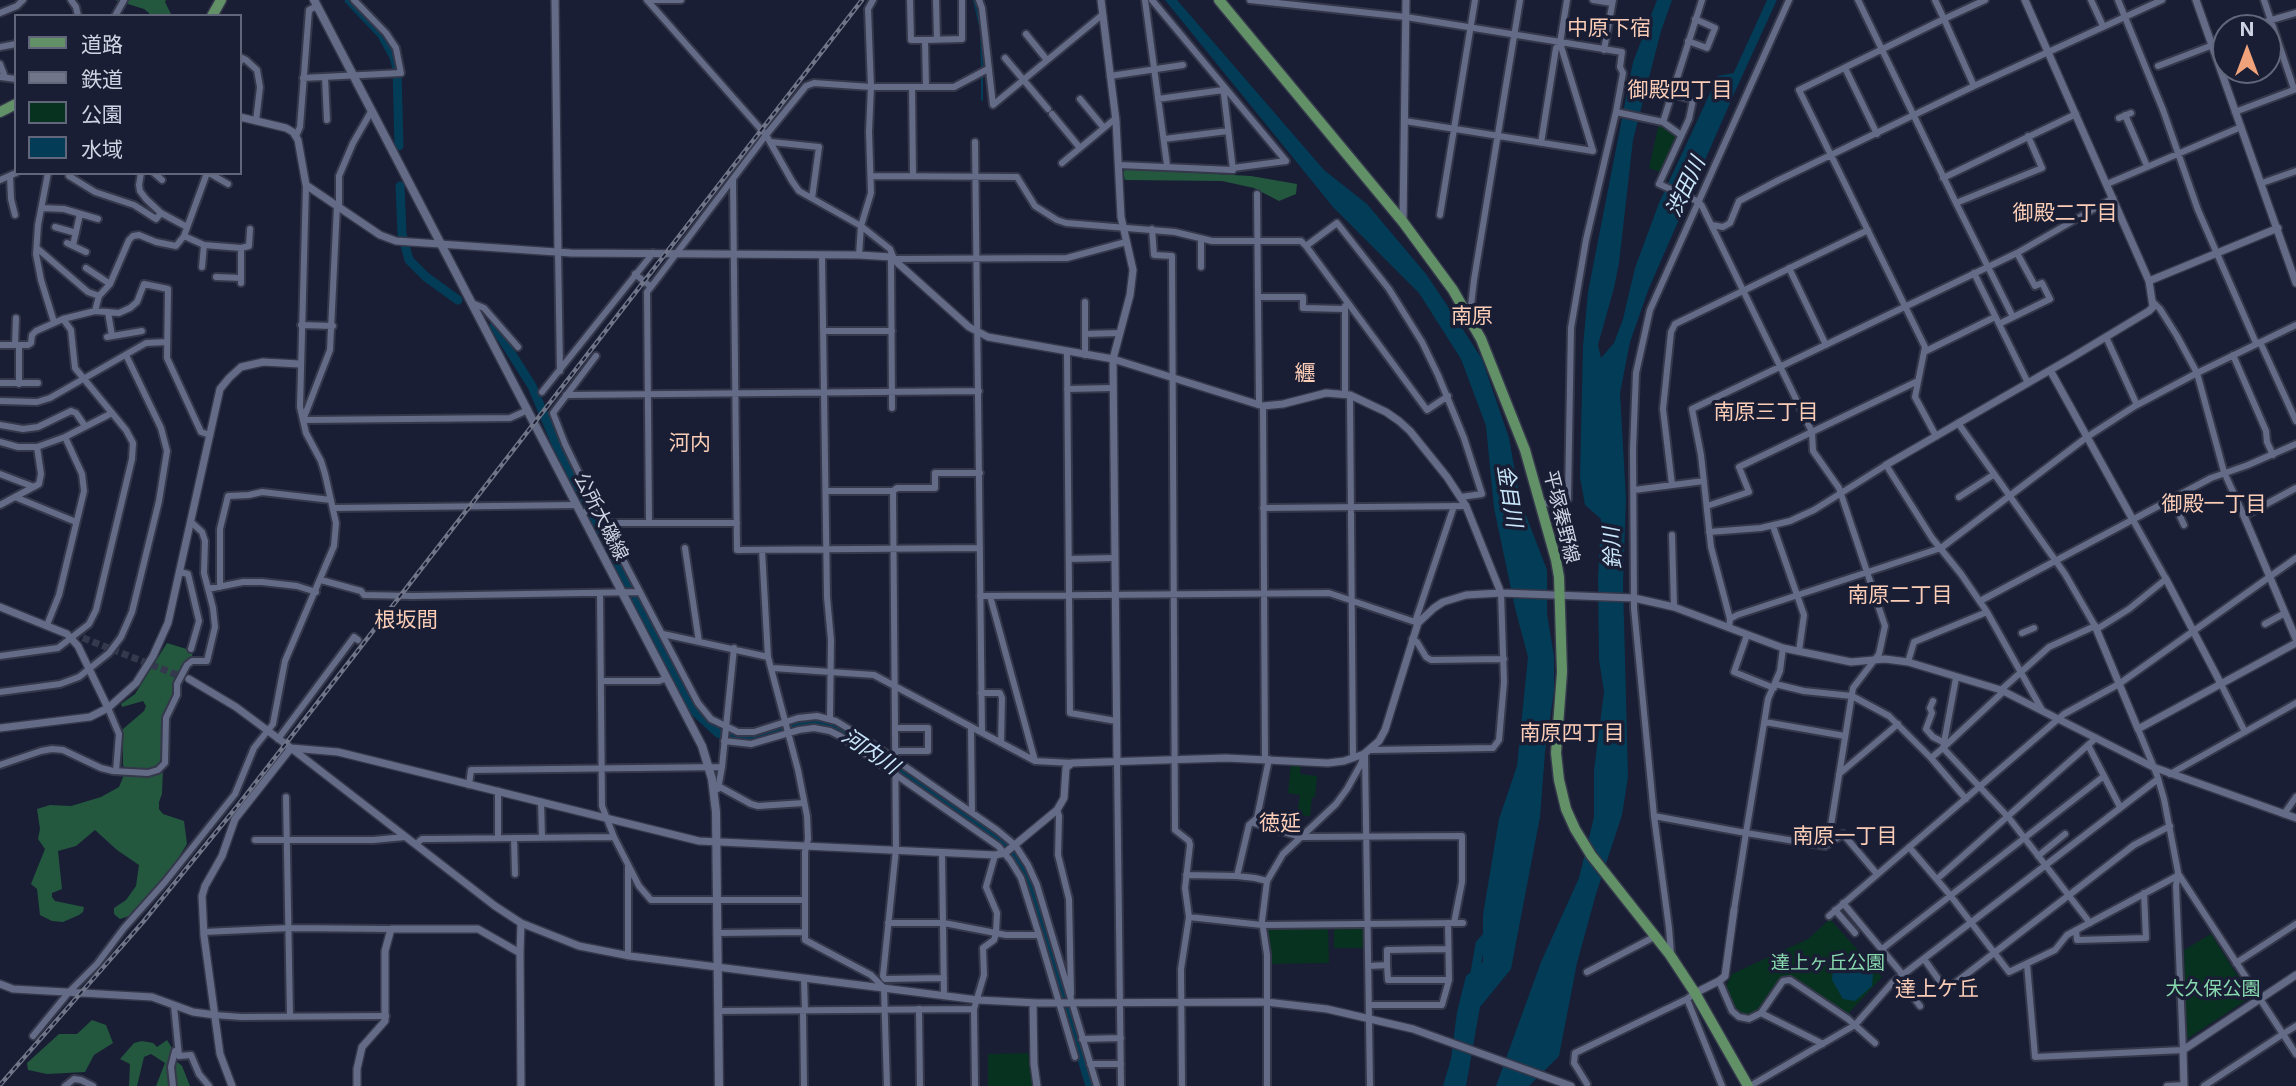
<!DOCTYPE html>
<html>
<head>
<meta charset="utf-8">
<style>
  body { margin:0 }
  #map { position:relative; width:2296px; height:1086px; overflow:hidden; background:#191e34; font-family:Inter,"Noto Sans JP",sans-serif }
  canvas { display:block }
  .legend { position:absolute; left:14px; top:14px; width:228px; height:161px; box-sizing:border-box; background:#191e34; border:2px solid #62667a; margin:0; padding:9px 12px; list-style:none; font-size:21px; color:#cfd3e2 }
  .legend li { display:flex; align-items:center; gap:14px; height:35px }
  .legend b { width:35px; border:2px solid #62667a }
  .north { position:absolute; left:2212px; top:14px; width:70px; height:70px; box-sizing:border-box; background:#191e34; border:2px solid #62667a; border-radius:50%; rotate:0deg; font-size:19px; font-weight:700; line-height:28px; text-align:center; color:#cfd3e2 }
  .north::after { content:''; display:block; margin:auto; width:24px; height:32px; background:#f0a27a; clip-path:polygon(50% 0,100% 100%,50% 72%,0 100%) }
</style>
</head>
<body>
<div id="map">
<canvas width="2296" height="1086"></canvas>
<ul class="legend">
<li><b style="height:9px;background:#629167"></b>道路</li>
<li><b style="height:9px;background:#707588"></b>鉄道</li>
<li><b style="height:19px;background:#083220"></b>公園</li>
<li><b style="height:19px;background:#033c57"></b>水域</li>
</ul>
<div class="north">N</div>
</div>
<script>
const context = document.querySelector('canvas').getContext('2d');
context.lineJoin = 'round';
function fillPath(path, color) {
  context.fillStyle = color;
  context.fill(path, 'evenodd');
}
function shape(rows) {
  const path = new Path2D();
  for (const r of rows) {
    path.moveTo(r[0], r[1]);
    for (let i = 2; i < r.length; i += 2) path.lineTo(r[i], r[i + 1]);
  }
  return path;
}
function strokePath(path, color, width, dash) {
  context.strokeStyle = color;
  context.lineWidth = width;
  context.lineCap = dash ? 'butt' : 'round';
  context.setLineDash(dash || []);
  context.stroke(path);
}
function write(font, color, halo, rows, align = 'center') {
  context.font = font + ' Inter,"Noto Sans JP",sans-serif';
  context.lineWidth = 7;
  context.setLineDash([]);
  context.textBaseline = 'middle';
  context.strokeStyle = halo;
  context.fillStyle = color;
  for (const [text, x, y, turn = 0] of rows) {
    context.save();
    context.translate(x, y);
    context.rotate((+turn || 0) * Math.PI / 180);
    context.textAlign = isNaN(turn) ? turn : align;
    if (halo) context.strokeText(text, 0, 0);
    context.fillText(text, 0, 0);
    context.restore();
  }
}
fillPath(shape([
  [1659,123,1666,126,1678,136,1662,173,1649,168],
  [1291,764,1301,764,1300,774,1317,776,1315,797,1312,797,1310,816,1297,815,1300,795,1288,793],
  [1830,919,1882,977,1848,1014,1798,980,1790,977,1781,979,1760,1011,1751,1016,1734,1011,1725,988,1732,974,1808,939],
  [1328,927,1329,963,1269,964,1267,929],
  [1334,927,1366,927,1366,948,1334,948],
  [2211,934,2251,997,2187,1039,2184,950],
  [1028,1053,1033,1086,988,1086,988,1054]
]), '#083220');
fillPath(shape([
  [115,0,166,0,165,2,172,16,149,16,149,13,144,9],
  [1126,169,1251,176,1297,184,1296,194,1279,201,1254,188,1222,181,1125,180,1123,172],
  [167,643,193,651,192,656,183,665,165,717,162,794,159,802,159,809,163,814,184,821,187,844,169,873,142,903,129,916,120,919,114,914,114,908,126,900,136,886,139,865,117,850,95,830,76,846,58,851,62,889,52,893,52,897,55,901,84,907,83,912,79,915,63,922,52,921,40,915,37,889,31,884,45,849,38,839,40,829,37,809,50,805,71,806,101,797,119,787,126,770,123,765,123,729,144,711,146,706,143,701,122,707,121,704,135,694],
  [92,1020,106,1025,113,1043,94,1055,85,1072,47,1074,28,1070,27,1063,59,1034,77,1034],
  [167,1040,172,1048,169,1055,182,1066,190,1086,156,1086,165,1063,151,1054,144,1057,137,1086,129,1086,130,1064,120,1059,134,1043,142,1041,153,1043,157,1047]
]), '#23583f');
fillPath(shape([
  [1165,0,1177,0,1324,170,1367,204,1426,274,1455,317,1482,359,1509,438,1520,500,1547,570,1547,614,1554,656,1554,691,1545,752,1540,817,1511,969,1480,1007,1466,1086,1443,1086,1451,1059,1457,1012,1466,976,1483,962,1483,915,1499,819,1517,766,1528,657,1515,608,1494,508,1486,426,1461,359,1419,293,1333,207],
  [1657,0,1672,0,1661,31,1633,140,1619,263,1614,288,1598,345,1601,358,1614,343,1623,319,1635,268,1659,203,1718,76,1744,71,1649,288,1630,342,1620,393,1626,499,1623,583,1628,777,1622,815,1596,894,1577,963,1559,1056,1529,1086,1496,1086,1541,962,1579,878,1594,817,1594,770,1604,692,1599,659,1598,579,1601,519,1585,505,1580,477,1583,346,1588,292,1633,62],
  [1853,957,1862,959,1870,966,1873,974,1872,986,1855,1001,1843,999,1832,980,1833,969,1841,960]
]), '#033c57');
strokePath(shape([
  [974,0,981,31,982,68],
  [982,74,982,100]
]), '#033c57', 2);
strokePath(shape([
  [349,0,382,35,394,57,397,69,399,146],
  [1734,83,1772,0],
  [400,186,402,234,409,260,426,277,458,300],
  [494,326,532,386,556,444,694,711,718,733,732,738,749,740,798,724,823,724,838,729,993,835,1014,857,1026,875,1032,892,1090,1086],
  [1474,979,1480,944,1489,934]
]), '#033c57', 9);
strokePath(shape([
  [73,634,185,678]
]), '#34394e', 7, [7, 3.5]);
const minor = shape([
  [71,0,76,7,78,16],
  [647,0,766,135,792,181,799,191,861,226,890,249,894,259,1067,258,1126,242],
  [647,0,681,0],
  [910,0,911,40,925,40],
  [936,0,937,39],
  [979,0,982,8,993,105,1102,15],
  [1145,0,1167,165],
  [1152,0,1286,161],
  [1250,0,1406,17,1622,52,1620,67,1623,73,1616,112,1663,122,1681,135],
  [1593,0,1612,3],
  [1858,0,1956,203,2013,317],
  [1935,0,1944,19,1799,90,1925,347,1915,397,1936,436],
  [2091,0,2103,26],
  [2118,0,2163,110,2198,210,2256,343],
  [2264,0,2294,89],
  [0,13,17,6,23,0],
  [115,16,124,0],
  [2252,28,2268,21,2296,13],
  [1026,34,1047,60],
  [1688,41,1707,48,1715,28,1695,19],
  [0,47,16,44],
  [1604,50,1613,0],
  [1005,58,1048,109],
  [240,62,242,58,246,60,257,70,260,87,256,121],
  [0,64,5,77],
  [2158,66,2226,40],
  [1845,68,1877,134],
  [1110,76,1183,65],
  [0,77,16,79],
  [325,77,327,120],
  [303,78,401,73,396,48,386,33,354,0],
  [1974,86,1944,19,1985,0],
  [912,87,913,176],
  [926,87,925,40,962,39,962,0],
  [1672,94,1693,100,1689,119,1659,184,1699,202,1702,206,1812,432,1813,451,1839,488,1885,626,1879,654,1853,688,1828,844,1825,846,1746,833,1734,910],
  [1080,99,1104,128],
  [1158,99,1223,90],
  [2235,112,2296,89],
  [1052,114,1080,148],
  [2125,115,2147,166],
  [2119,118,2131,113],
  [1405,121,1593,151,1560,43],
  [1663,122,1702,0],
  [296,136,300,127,309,10,317,6],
  [1164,139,1228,131],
  [771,142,819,147,812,198],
  [975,142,982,732],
  [1541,143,1556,48,1560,43,1567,0],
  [1062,163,1116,118],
  [1119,165,1233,170,1223,86],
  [1233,168,1286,161],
  [48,173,38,225,36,254,41,280,54,322],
  [70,173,69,176,95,192,134,205,156,219,161,213],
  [141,173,139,185,140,191,146,199,161,213,187,227],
  [154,173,162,180],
  [209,173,228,184],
  [10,176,11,199,15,215],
  [871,176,1017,177,1035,206,1057,220,1066,223,1175,232,1212,241,1301,241,1306,246,1337,223,1389,289,1422,342,1438,375,1464,438,1482,494,1461,497],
  [1943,178,2076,114],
  [0,180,16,173],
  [733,180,737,550,980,548],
  [2262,183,2296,171],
  [2107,184,2241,127],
  [1257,194,1259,405],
  [1956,203,2042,168,2028,136],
  [337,206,330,350,303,420,510,418,528,410],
  [339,207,339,176,353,143,372,110],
  [42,208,64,209,98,219],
  [1440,215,1475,0],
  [1712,225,1723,227,1730,223,1739,201,1779,180,1974,86,2162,0],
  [55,227,76,233],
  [1152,229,1154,255,1172,256,1175,830,1189,841,1190,845,1185,888,1189,917,1181,969,1182,1086],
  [184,236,204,245,241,248,249,246,250,229],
  [67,243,86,252],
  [73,245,80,214],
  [1306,246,1427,410,1448,396],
  [241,248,241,283],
  [38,249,88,292,99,296],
  [558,251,560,371],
  [859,255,861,226,871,193,869,132,871,87,868,9,873,0],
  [822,256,827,597,831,640,830,719],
  [891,257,892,408],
  [202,267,204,245],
  [1201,267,1201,240],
  [86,268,110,284],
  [1789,268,1826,345],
  [1974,273,2028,383],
  [635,274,651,287,647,292,649,523],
  [216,277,241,278],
  [651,287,766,135,806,86,814,83,871,87,954,87,988,69],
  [1258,297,1303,297,1303,308,1345,309],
  [1085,302,1085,355],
  [2153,302,2160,309,2177,336,2197,373,2224,472,2244,516,2296,488],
  [472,303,484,308,518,347],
  [95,311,99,296,110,284,129,240,133,236,139,235,156,242,176,246,184,236,207,173],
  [108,312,112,336],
  [1999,324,2050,299,2042,283,2035,286,2017,253],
  [301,325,333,326],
  [1475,328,1478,323,1471,306,1474,280,1520,0],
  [824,331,892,331],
  [1085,334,1119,333],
  [107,337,142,331],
  [2106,337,2137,405],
  [2260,342,2296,421],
  [0,345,28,345,31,343,32,335,36,331,63,319,95,311,119,313,130,308,137,302,144,284,168,289,167,358,201,432,210,435],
  [15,345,16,318],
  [1067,352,1070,713,1116,721],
  [1924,352,1995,317],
  [2233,355,2266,431,2267,442,2273,455],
  [596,356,553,413,565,444,595,506,698,703,711,719,738,732,754,732,798,718,817,716,836,721,867,740,997,830,1015,845,1028,865,1037,885,1097,1086],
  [0,383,38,383],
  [19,384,19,346],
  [1067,389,1113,388],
  [542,392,653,253],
  [1345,393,1345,306],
  [566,395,979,391],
  [1350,395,1353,758],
  [0,401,37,402,50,398,146,343,167,342],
  [1263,406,1265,759],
  [1958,423,2065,574,2095,626,2049,647,2001,690],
  [0,425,23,429,38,427,71,411,76,413,85,426],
  [0,442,18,447,37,447,65,437,112,413],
  [0,474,34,487],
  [1672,485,1663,409,1671,332,1675,324,1868,230],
  [1634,490,1704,481],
  [826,491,893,491,897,488,935,488,935,473,980,473],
  [893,491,896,849,883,976,885,979,944,978],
  [15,497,76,522],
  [1959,497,1993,475],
  [2172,499,2184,525],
  [1542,504,1568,499,1571,328,1586,240,1616,112],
  [0,505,39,484,41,474,37,447],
  [1707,506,1749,492,1739,467,1918,381],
  [333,508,577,505],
  [1263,508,1466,506],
  [582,514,595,506],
  [605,523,737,523],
  [1773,526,1804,615,1799,651],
  [1709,532,1761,528,1790,521,1814,510,1886,465,1932,538,1961,574,1987,612,2042,710],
  [1672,535,1674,607],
  [685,548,699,642],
  [762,550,768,657,798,770,807,816,808,839,805,852,805,940,871,975,884,988,887,1086],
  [1069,559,1114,558],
  [180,572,188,574,199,621,191,649],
  [321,580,361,591,364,595,413,596,640,592],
  [220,587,220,529,228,496,249,495,262,492,331,500],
  [208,589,243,582,262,582,297,586,316,592],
  [600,593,602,806,614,837,639,886,651,900,805,900],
  [980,596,1329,593,1418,623],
  [990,596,1035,761],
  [1980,601,2211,478,2248,465,2296,444],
  [1730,619,1711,547,1701,455,1692,409,2017,253,2113,198],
  [1415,622,1454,506],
  [2265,624,2285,613],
  [47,625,59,595,84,491,82,474,65,437],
  [1729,627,1730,619,1737,615,1941,548,2087,437,2135,406,2197,373,2296,325],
  [2097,629,2129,609,2166,579,2133,520],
  [2022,633,2034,628],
  [663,634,768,657],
  [1747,635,1734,672,1774,688],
  [1412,639,1417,642,1426,657,1431,660,1504,659],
  [0,656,58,648,89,624,96,610,132,459,133,443,126,430,75,368,71,330,63,319],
  [1908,662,1914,642,1987,612],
  [773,668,874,675,1035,761,1072,763],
  [601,681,659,681,667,678],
  [1775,684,1804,691,1852,696,1889,716,1931,758,1966,799],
  [2221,684,2245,732],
  [2004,691,1943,748,2009,818,2090,923],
  [0,692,60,684,79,677,109,653,121,637,132,612,159,501,167,451,161,428,126,355],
  [981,693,1000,693,1002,698,1001,743],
  [1933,701,1930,708,1932,713,1926,729,1933,737,1943,742],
  [108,708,119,734,116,771],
  [1765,722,1845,736],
  [971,727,972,812],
  [895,728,928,728,928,751,895,751],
  [278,739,354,637,358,640],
  [724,741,751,744,799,730,814,728,830,731,840,736,998,846,1010,860,1021,878,1039,935],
  [2088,745,2120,807],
  [1371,750,1493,748,1499,740,1504,682,1501,593],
  [1365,756,1370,1086],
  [1931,758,1943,748,1956,678],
  [1117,761,1121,1086],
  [0,765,41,751,52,749,63,750,101,768,113,771,148,773,158,770,165,763,166,718,177,695,177,684,187,665,192,661,207,661,215,627,213,608,204,573,205,541,202,532,191,522],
  [1839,774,1898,724],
  [2170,774,2296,703],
  [469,785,471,770,722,767,734,648],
  [720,787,751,804,758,806,804,803],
  [718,789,722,767],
  [498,791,498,838],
  [286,797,290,1016],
  [541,802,542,838],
  [1057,810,1059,816,1058,855,1069,899,1071,994],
  [2284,814,2296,797],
  [1654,816,1746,833,1768,699,1780,671,1783,648],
  [1254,823,1301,837,1462,836,1462,882,1454,923],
  [514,838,515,874],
  [255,840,373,840,405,837],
  [416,844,422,839,430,839,614,837],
  [1828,844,1843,834,1877,874],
  [1909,847,1950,895,2009,972,2055,950,2067,935,2179,875,2283,1034,2204,1086],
  [942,853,944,996],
  [2038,856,2065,834],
  [628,867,628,956],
  [1186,875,1237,876,1249,825,1257,818,1269,759],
  [1237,876,1255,878,1267,881],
  [1937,879,2096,738],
  [1843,903,1903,975],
  [1835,910,1855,933],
  [1829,916,2064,714,2119,684,2296,558],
  [1189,917,1262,925,1463,923],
  [888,923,944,923,1006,935,1039,935,1075,1057],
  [2076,930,2077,940,2146,938,2144,893],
  [204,932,289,928,391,929],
  [717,933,804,932],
  [1882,949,2104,776],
  [1671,953,1669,928,1654,816,1634,608,1633,449,1636,373,1650,310,1789,0],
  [1924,959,1946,990,2134,845,2170,826],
  [2236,963,2296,924],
  [2027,964,2035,1057,2183,1050,2176,886,2178,872,2164,799,2157,775,2138,729],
  [1387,965,1388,980,1449,980],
  [1369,966,1387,965,1387,950,1448,949],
  [1587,972,1656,936],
  [804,978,805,1011],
  [1899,978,1920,1006],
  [1719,981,1732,1011,1739,1017,1749,1019,1761,1013,1783,981,1790,980,1848,1019,1875,1043],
  [1695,993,1687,999,1722,1086],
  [1369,1005,1442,1005,1449,980,1448,923],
  [174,1006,179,1056,191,1055,199,1074,209,1086],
  [919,1009,920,1086],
  [719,1011,974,1009],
  [803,1011,804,1086],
  [1761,1013,1823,1044],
  [215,1015,241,1017,386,1016],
  [2296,1026,2283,1034,2296,1054],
  [33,1036,69,992,97,964,124,928,165,882,235,794,254,748,273,724,285,661,334,546,336,523,325,474,321,461,306,433,300,407,306,185],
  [1082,1039,1121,1038],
  [1090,1064,1121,1064],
  [1587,1084,1574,1063,1575,1053,1687,999],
  [65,1086,74,1079,81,1080,93,1086],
  [173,1086,171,1067,175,1051],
  [975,1086,974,1009,984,975,983,948,994,940,996,934,997,913,986,887,995,855],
  [1267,1086,1267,955,1262,921,1267,881,1283,854,1336,804,1347,789,1361,764,1364,754],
  [1750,1086,1855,1025,1892,983,2158,779],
  [2167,1086,2184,1085]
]);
const tertiary = shape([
  [555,0,558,251],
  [1101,0,1116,121,1121,217,1133,270,1130,295,1113,359,1117,761],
  [2196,0,2296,283],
  [240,117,286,128,293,132,298,140,306,185,380,235,396,241,571,253,859,255,891,257,969,327,988,337,1113,359,1263,406,1283,404,1326,393,1350,395,1386,412,1399,421,1410,431,1447,477,1466,506,1501,593],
  [1403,222,1406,0],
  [2149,281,2278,228],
  [2050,370,2133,520],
  [1886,465,2071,358,2149,311,2153,307,2149,281,2025,0],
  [2244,516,2296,639],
  [2166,579,2221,684],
  [0,607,67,634,78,646,108,708],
  [2095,626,2138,729,2296,643],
  [189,679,236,707,291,748,495,906,521,923,579,946,630,956,978,1000,1038,1003,1266,1002,1327,1009,1413,1029,1571,1086],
  [0,728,90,717,108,708,136,683,153,656,168,623,220,389,229,378,241,367,263,362,299,364],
  [0,984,13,989,152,997,193,1012,215,1015],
  [1695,993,1719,981,1725,976,1734,910],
  [1033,1003,1034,1064,1037,1086],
  [232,1086,220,1054,204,936,202,896,205,886,222,856,235,819,291,748,338,752,699,841,995,855,1005,853,1057,810,1064,798,1066,768,1072,763,1226,758,1328,763,1344,761,1364,754,1379,741,1385,730,1418,623,1434,608,1443,602,1466,595,1501,593,1634,598,1674,607,1783,648,1851,662,1885,659,1908,662,2001,690,2153,767,2296,818],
  [357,1086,357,1069,362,1047,385,1021,385,951,391,929,478,929,520,953],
  [521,1086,520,953,521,923],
  [2184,1086,2183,1050,2296,975]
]);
const secondary = shape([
  [314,0,702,746,712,779,716,812,719,1086]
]);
const primary = shape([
  [1219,0,1403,222,1453,290,1481,339,1525,450,1556,560,1559,577,1562,672,1556,753,1559,780,1566,809,1575,829,1591,855,1670,955,1695,993,1748,1086],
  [212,16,221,0],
  [0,112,16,104]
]);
strokePath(minor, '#35384b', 10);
strokePath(tertiary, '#35384b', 10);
strokePath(secondary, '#35384b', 11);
strokePath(primary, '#35384b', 13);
strokePath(minor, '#646b86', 6);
strokePath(tertiary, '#646b86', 7);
strokePath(secondary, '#646b86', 8);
strokePath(primary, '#629167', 10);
const rail = shape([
  [0,1085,143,922,239,804,862,0]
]);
strokePath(rail, '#707588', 4.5);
strokePath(rail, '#191e34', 2, [5]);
write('19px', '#cfd3e2', '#191e34', [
  ["公所大磯線",601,517,63],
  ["平塚秦野線",1561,517,76]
]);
write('19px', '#88d9ae', '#191e34', [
  ["達上ヶ丘公園",1828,963],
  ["大久保公園",2213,989]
]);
write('21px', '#fbcdb7', '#191e34', [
  ["中原下宿",1609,29],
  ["御殿四丁目",1680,91],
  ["御殿二丁目",2065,214],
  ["南原",1472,317],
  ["纒",1305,374],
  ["南原三丁目",1766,413],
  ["河内",690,444],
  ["御殿一丁目",2214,505],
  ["南原二丁目",1900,596],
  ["根坂間",406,621],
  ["南原四丁目",1572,734],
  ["徳延",1280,824],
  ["南原一丁目",1845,837],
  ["達上ケ丘",1937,990]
]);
write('italic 21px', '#cae7fb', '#191e34', [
  ["渋田川",1686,187,-65],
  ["金目川",1509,496,81],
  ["鈴川",1613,548,-93],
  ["河内川",870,752,34]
]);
</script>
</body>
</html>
